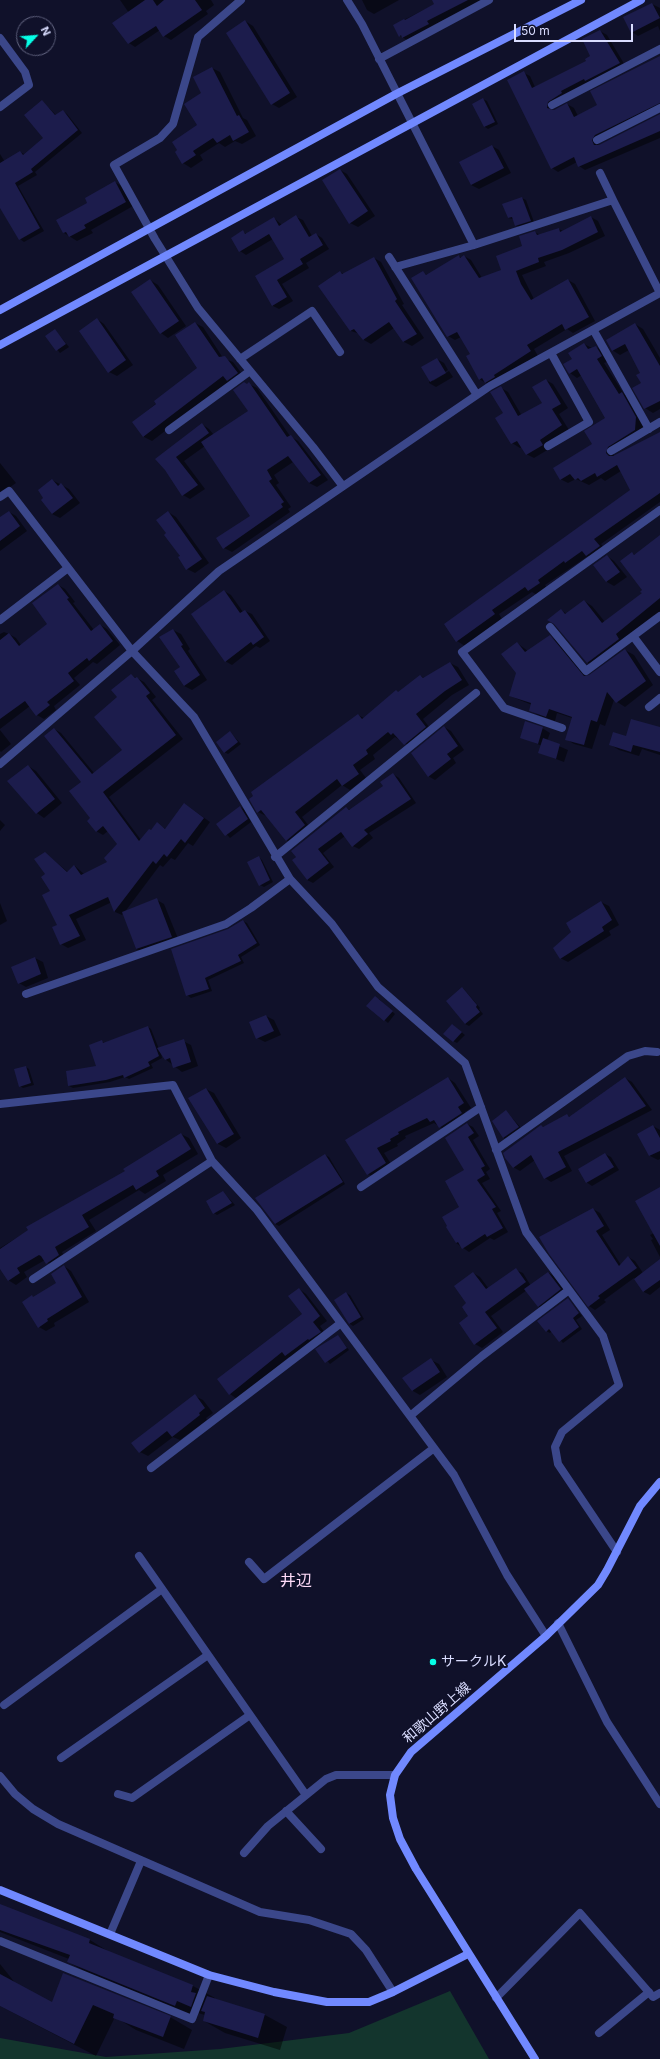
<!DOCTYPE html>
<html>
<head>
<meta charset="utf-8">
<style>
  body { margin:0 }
  #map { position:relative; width:660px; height:2059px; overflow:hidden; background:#10112a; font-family:Inter,sans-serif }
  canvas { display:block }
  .north { position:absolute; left:16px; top:16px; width:40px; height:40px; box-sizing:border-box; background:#10112a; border:1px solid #61637f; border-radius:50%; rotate:64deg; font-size:11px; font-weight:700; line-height:16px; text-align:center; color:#daddff }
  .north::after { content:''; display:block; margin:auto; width:14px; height:18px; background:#06ffe7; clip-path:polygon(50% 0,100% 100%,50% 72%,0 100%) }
  .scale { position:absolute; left:514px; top:24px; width:119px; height:18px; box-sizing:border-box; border:2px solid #daddff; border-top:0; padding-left:5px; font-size:12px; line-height:14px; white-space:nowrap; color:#daddff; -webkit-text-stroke:3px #10112a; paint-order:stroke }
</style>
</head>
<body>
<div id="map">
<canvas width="660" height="2059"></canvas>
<div class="north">N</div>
<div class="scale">50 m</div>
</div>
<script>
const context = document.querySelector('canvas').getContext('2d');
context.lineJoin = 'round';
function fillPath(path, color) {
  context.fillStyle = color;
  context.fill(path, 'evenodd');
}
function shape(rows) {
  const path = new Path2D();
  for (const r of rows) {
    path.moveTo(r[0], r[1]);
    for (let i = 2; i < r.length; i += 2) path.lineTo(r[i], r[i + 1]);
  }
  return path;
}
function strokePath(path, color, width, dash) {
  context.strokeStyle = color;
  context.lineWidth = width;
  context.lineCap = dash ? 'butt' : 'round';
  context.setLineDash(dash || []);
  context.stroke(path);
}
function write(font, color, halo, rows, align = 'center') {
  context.font = font + ' Inter,"Noto Sans JP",sans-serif';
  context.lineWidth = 4;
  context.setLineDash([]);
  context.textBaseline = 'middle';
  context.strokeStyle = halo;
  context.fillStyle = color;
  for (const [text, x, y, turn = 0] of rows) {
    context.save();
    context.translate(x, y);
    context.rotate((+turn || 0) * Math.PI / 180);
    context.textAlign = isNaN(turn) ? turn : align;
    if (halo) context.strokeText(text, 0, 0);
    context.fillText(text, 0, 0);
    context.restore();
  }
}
fillPath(shape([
  [450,1991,489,2059,0,2059,0,2038,106,2057,220,2049,349,2033]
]), '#13352d');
fillPath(shape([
  [120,0,211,0,214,5,206,11,208,14,171,40,164,36,160,30,135,47,129,43,129,13],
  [362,0,399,0,374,14,367,10],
  [433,0,489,0,481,1,434,25,436,28,407,40,400,36,394,25,435,4],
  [652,4,660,8,660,31,658,26,638,36,632,32],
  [245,21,253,26,297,97,279,108,272,104],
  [600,31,607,35,626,67,552,108,553,111,567,104,574,108,578,116,599,105,660,56,660,108,599,140,598,146,660,115,660,138,585,170,579,166,577,162,558,172,552,168,524,73,530,76,535,87,588,61,592,56],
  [212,68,220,72,243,118,247,120,256,136,242,144,235,141,225,147,219,143,200,155,203,160,191,168,183,163,176,152,198,126,203,94,194,78],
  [483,99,487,101,498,124,488,129,485,127],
  [42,101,57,116,63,111,67,114,82,133,35,172,37,175,18,186,44,231,24,242,20,239,0,206,0,154,5,162,20,152,24,154,44,138],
  [492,146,499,150,511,173,479,189,471,185],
  [340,170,347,174,375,216,358,227,350,223],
  [115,182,123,187,133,206,91,230,93,233,77,241,64,233,89,203],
  [522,198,526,200,534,222,519,227,516,225,513,219,508,218,503,205],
  [296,217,303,220,312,236,316,234,322,238,329,249,306,263,309,268,282,284,293,301,279,309,273,306,257,276,285,259,273,239,246,255,240,251,243,232,247,234,274,218,282,225],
  [591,217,598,221,605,236,569,253,544,262,546,266,522,275,534,299,568,280,575,284,595,321,573,333,567,329,534,349,538,356,492,386,479,379,471,354,461,337,455,340,448,336,423,272,427,275,459,256,462,258,464,256,471,260,482,278,503,270,535,232,540,235,559,229,563,231],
  [374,258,381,262,404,304,402,305,424,338,412,346,404,342,394,328,371,344,364,340,360,334,351,331,319,286,340,272,344,274],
  [150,280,158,285,186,326,168,338,161,333],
  [97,319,104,324,133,365,117,376,109,372],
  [195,323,203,327,223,358,233,362,245,378,229,382,152,441,144,437,133,422,199,369],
  [635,324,643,329,660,358,660,409,653,413,645,408,641,373,629,350,620,355,612,350],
  [55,330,69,347,60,353,46,336],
  [584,344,592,348,596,347,604,351,609,361,604,363,624,394,630,398,644,422,643,435,614,452,614,456,660,433,660,502,601,544,607,551,595,560,588,556,545,585,547,588,537,595,532,592,499,614,502,619,465,646,457,641,445,624,631,490,621,471,605,481,601,478,589,485,576,479,568,483,560,479,594,444,607,418,582,375,577,378,570,373,573,360],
  [437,359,444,363,448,370,433,379,433,381,449,371,453,377,436,387,429,383,429,377],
  [546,380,553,384,568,408,559,414,569,430,549,449,534,458,526,454,522,447,520,448,512,443,501,388,508,392,522,416,543,403],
  [249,384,257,388,290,436,298,441,328,480,317,487,309,483,293,462,274,475,279,483,276,485,291,507,288,509,290,512,232,552,224,548,252,516,205,446,184,461,205,489,190,499,183,495,166,469,202,424,209,429,214,435,250,411,248,385],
  [0,463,16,483,0,494],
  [52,480,69,489,80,503,60,518,52,514],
  [9,512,16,516,27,531,0,551,0,518],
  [168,512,176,517,209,563,195,573,187,569,168,534],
  [660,536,660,618,654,615,623,639,595,667,588,663,557,625,561,610,567,614,584,601,592,606,605,622,643,594,632,553,635,555],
  [607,556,614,561,627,577,614,586,607,582,594,565],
  [58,585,65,589,75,602,73,603,94,630,100,625,107,629,120,645,97,664,93,662,74,678,80,685,54,706,56,710,44,719,37,715,30,706,0,729,0,634,4,632,9,634,16,638,21,645,49,624],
  [224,591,231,595,243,612,245,611,252,614,270,641,260,648,256,646,232,665,225,661],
  [173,630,181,634,190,649,188,651,207,680,192,690,184,686],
  [550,637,558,641,587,677,625,650,634,655,653,685,625,707,614,700,605,726,600,724,592,749,574,744,566,739,572,718,557,713,555,721,538,715,530,710,532,705,510,696,517,673,517,643,528,651],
  [450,663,458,667,469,685,452,695,423,719,433,732,413,748,395,737,373,755,375,759,360,770,366,778,350,790,342,785,302,817,312,830,294,845,286,840,266,816,258,812,358,715,364,718,421,676,424,678],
  [131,675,144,682,156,697,152,700,183,739,109,797,141,840,157,824,166,829,185,804,210,822,193,846,188,843,175,860,171,858,163,867,160,865,124,913,157,900,164,904,179,941,144,953,136,949,123,913,122,915,115,912,112,902,76,919,86,940,68,948,61,944,52,891,46,875,45,853,68,872,75,866,84,874,109,862,118,844,108,831,103,835,96,831,91,818,83,782,54,729,61,733,94,773,123,751,119,697],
  [444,727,451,731,464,750,453,758,456,763,435,780,428,776],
  [542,728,550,733,547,741,568,750,564,762,540,753,542,746,521,737],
  [660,728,660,755,642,749,639,756,619,750,611,745,626,737],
  [0,730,11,744,1,752,0,751],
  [230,732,241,744,228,754,224,752],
  [28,766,36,771,62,803,44,818,37,813],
  [393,774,399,778,416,803,369,833,373,838,359,849,353,846,345,836,323,853,334,867,313,883,307,880,293,860,346,808,351,810,385,787],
  [240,807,244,809,251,822,230,838,218,825],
  [0,820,5,825,0,831],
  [259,857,262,860,273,882,264,887,260,885],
  [601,902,609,906,619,925,609,931,611,935,568,962,560,958,572,932],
  [0,903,7,921,0,925],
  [243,921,247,923,260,945,241,957,244,963,208,980,212,991,191,998,187,995,228,930],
  [35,958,43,962,48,978,26,987,19,983],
  [463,988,480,1008,479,1009,483,1014,469,1026,465,1024],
  [379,999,395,1014,388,1023,368,1006],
  [266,1016,274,1020,281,1035,265,1042,257,1038],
  [453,1025,465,1035,457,1043,453,1041],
  [148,1027,151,1029,159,1049,183,1041,191,1045,198,1066,182,1072,165,1059,161,1053,162,1058,151,1064,153,1068,129,1079,125,1077,110,1082,73,1088,69,1086,97,1067,102,1042,105,1043],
  [26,1067,29,1069,34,1085,23,1088,20,1086],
  [448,1078,455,1083,471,1108,465,1112,469,1118,448,1132,434,1123,405,1136,406,1138,397,1144,398,1146,384,1153,393,1167,376,1178,368,1174,347,1140],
  [625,1078,632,1082,652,1110,564,1156,572,1171,551,1182,545,1178,535,1160,520,1171,513,1167,541,1126,544,1127,567,1115,570,1117],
  [206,1089,214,1093,241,1138,226,1148,218,1144,190,1098],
  [506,1111,522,1129,507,1140,504,1138,493,1121],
  [467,1124,473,1127,479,1136,473,1140,490,1169,486,1172,490,1179,482,1183,501,1211,497,1213,508,1232,494,1240,490,1238,469,1252,456,1243,465,1170],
  [653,1126,660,1130,660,1159,658,1160,650,1156,638,1135],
  [181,1134,189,1138,198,1154,163,1175,166,1181,145,1194,139,1190,89,1220,96,1231,62,1252,66,1260,54,1268,45,1260,24,1272,27,1277,16,1285,8,1280,0,1268,0,1248,126,1171],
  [605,1154,611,1157,619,1170,592,1186,586,1182],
  [325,1155,329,1157,345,1184,279,1226,275,1224],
  [660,1187,660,1257,651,1240,653,1239,650,1235,654,1233],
  [223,1192,235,1205,217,1215,214,1213],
  [593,1209,600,1213,610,1230,602,1235,621,1265,628,1257,635,1261,643,1273,660,1260,660,1287,650,1295,644,1292,634,1278,604,1300,606,1302,595,1310,589,1306],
  [64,1266,71,1271,89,1302,54,1323,55,1326,46,1331,39,1327,32,1296,34,1298,58,1283],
  [516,1270,523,1273,531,1286,549,1273,556,1277,568,1294,546,1311,538,1306,527,1290,491,1316,503,1332,482,1348,475,1344,468,1303,473,1273,480,1277,489,1289],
  [299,1289,306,1294,327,1321,320,1326,327,1336,293,1359,289,1357,237,1399,230,1394,218,1379,304,1314],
  [346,1293,350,1295,364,1319,353,1326,350,1324],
  [568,1299,582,1316,576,1320,582,1329,563,1343,552,1331,550,1333,546,1331],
  [338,1336,349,1350,330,1364,317,1350],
  [431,1360,439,1364,447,1377,420,1395,413,1391,404,1378],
  [195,1396,203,1400,213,1413,206,1418,207,1420,180,1440,173,1437,148,1456,140,1452],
  [0,1906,90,1940,111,1953,193,1986,215,1998,214,2000,265,2015,287,2027,280,2050,225,2033,204,2021,205,2015,198,2013,197,2018,90,1974,68,1962,69,1959,0,1932],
  [0,1964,16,1984,52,2004,64,1974,170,2017,192,2030,184,2049,136,2030,115,2017,96,2056,0,2006]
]), '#0007');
fillPath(shape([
  [145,0,153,0,157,6,164,0,195,0,202,10,163,37,156,26,128,44,112,23],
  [432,0,468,0,427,21,429,24,421,28,402,38,401,35,399,37,393,25,404,19,405,20,434,4],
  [652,3,660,18,631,33,623,17],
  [245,20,290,93,271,105,226,33],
  [600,30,620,63,585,81,584,79,561,91,562,93,548,102,547,108,554,110,567,103,574,117,597,105,590,91,660,56,660,103,595,135,592,140,594,145,599,145,660,114,660,131,578,167,574,157,551,169,507,80,524,71,532,88,586,61,585,59,590,56,582,39],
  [212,67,237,116,239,115,249,132,233,141,230,135,217,143,213,138,193,151,196,155,182,164,175,152,177,150,172,142,197,125,184,104,201,93,193,77],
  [483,98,495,122,484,127,472,104],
  [42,100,55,115,63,110,78,130,31,169,33,172,15,183,40,228,19,240,0,208,0,163,20,151,23,155,43,138,24,115],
  [492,145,504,168,471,185,459,162],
  [340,169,368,211,349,224,322,180],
  [115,181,126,202,84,225,86,228,69,237,66,232,63,233,56,220,87,203,85,198],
  [522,197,531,221,515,226,512,217,508,218,502,204],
  [296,215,309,237,316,233,323,245,300,259,303,264,277,280,287,297,272,306,255,276,284,259,269,234,239,252,231,238,243,230,245,234,274,217,279,226],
  [591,216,598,232,562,250,538,258,539,262,516,271,521,284,531,300,568,279,589,317,565,330,562,324,527,345,531,351,494,375,495,377,485,383,482,378,479,380,466,356,470,354,457,332,447,337,411,278,423,271,426,275,459,255,460,258,464,255,479,278,501,270,496,256,522,246,519,236,535,231,537,235,559,228,560,232],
  [374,257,397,299,395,301,417,334,403,342,389,322,363,340,354,329,350,331,318,286,340,271,342,274],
  [150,279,179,321,160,334,131,292],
  [97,318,126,360,108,373,79,331],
  [195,322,219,357,225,356,238,373,227,381,223,376,143,437,132,422,156,404,154,401,197,368,175,335],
  [635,323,660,366,660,401,644,409,632,388,641,383,636,375,640,373,625,344,612,351,606,340],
  [55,329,66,344,56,351,45,336],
  [584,343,588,349,596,346,602,356,597,359,619,394,622,392,636,417,635,430,608,447,606,453,609,456,613,456,660,432,660,493,594,539,600,546,586,556,582,551,565,563,564,561,538,580,540,583,528,591,525,587,492,610,495,614,456,642,444,624,630,490,617,465,597,477,595,473,581,481,578,478,575,480,570,474,560,480,553,468,592,444,584,431,605,418,577,369,569,374,563,364,572,359,568,353],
  [437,358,446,373,430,382,421,367],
  [546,379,561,404,552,409,562,425,540,440,543,445,526,455,517,441,511,444,495,418,503,413,490,392,501,386,518,416,542,403,532,387],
  [244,382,247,384,249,382,287,437,291,435,321,475,309,483,288,456,267,470,272,479,269,481,284,502,281,504,283,507,223,549,216,538,250,516,201,442,248,411,233,390],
  [202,423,209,433,176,457,198,485,182,496,165,470,155,459],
  [52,479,58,486,61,483,73,498,52,514,41,500,43,498,38,490],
  [9,511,20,526,0,541,0,517],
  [168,511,202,559,186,570,178,557,180,556,164,535,166,533,156,520],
  [660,535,660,598,616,634,619,639,587,663,554,624,547,620,561,609,565,614,584,600,602,623,642,593,640,592,642,590,620,561,632,552,634,555],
  [607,555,620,572,606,582,593,565],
  [58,584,69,598,67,599,91,631,100,624,113,641,89,661,87,658,68,673,74,681,47,702,50,705,36,716,25,701,0,719,0,640,9,633,19,646,47,624,32,603],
  [224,590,240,613,245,610,264,637,253,645,251,642,225,662,191,614],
  [173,629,183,645,181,646,200,675,184,686,174,671,180,667,159,637],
  [550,635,584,676,589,675,625,649,646,681,616,703,607,692,597,722,591,720,584,745,565,740,572,717,549,709,546,717,529,711,531,703,509,696,516,673,501,654,517,642,525,652],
  [450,662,462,680,445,691,416,714,426,727,404,745,393,733,391,735,388,732,366,750,368,754,353,765,359,774,342,786,337,779,295,812,305,825,286,841,261,810,257,813,249,799,253,796,251,792,358,714,362,719,396,690,398,692,420,675,423,678],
  [131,674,135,678,137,677,150,693,146,696,176,735,103,792,139,841,149,829,151,830,157,822,165,829,184,803,204,818,185,843,181,839,167,857,164,854,156,864,153,861,114,912,108,897,69,915,80,936,60,945,52,927,57,925,42,895,50,891,41,877,45,874,34,859,45,852,67,872,74,865,81,875,107,862,104,858,117,844,103,826,96,832,87,821,90,818,69,791,81,782,44,736,54,728,92,774,122,750,94,717,117,697,111,690],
  [631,719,660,727,660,752,633,745,631,752,609,745,613,732,626,736],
  [525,721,543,727,538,744,520,738],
  [444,726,458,746,447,754,451,759,428,777,411,753],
  [230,731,238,742,224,753,216,742],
  [543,738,560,744,556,759,538,753],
  [28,765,55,799,36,814,7,781],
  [393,773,411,799,364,830,368,834,352,847,341,832,318,849,329,863,307,880,292,860,296,857,291,851,346,807,349,810,383,786,380,782],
  [240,806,248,819,225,836,216,824],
  [259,856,270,880,259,886,247,862],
  [157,898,172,937,136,949,122,912],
  [601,901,612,920,602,927,604,931,560,959,553,948,571,932,566,923],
  [243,920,257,943,238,955,241,961,205,978,209,989,186,996,171,949,228,929],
  [35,957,41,974,18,984,11,967],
  [462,987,477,1005,476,1007,480,1012,465,1024,446,1001],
  [375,996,393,1011,384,1021,366,1006],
  [266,1015,274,1031,256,1039,249,1022],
  [452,1024,462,1032,453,1042,443,1034],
  [148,1026,159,1056,148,1062,150,1066,124,1078,123,1075,106,1080,68,1086,66,1071,96,1066,89,1045,102,1040,103,1043],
  [184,1039,191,1062,173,1068,170,1058,165,1060,157,1048],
  [26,1066,31,1083,19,1087,14,1069],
  [448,1077,464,1103,458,1107,462,1113,439,1128,434,1120,430,1122,427,1118,398,1132,399,1134,390,1139,391,1141,377,1148,386,1163,367,1175,345,1140],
  [625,1077,646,1106,558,1152,566,1167,544,1179,531,1155,513,1168,505,1158,503,1153,541,1125,543,1127,567,1114,569,1117],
  [206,1088,234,1134,217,1144,188,1098],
  [506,1110,519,1127,503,1138,492,1121],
  [467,1123,474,1133,468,1137,485,1166,481,1168,485,1175,477,1180,496,1207,492,1209,503,1228,487,1237,485,1234,462,1249,458,1242,456,1243,446,1227,447,1226,442,1217,459,1207,445,1181,464,1170,445,1138],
  [653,1125,660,1138,660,1151,649,1156,637,1134],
  [181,1133,191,1149,156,1171,159,1176,136,1190,133,1185,82,1215,89,1227,55,1247,59,1255,46,1264,41,1256,39,1255,17,1268,20,1273,8,1281,0,1269,0,1249,28,1230,26,1227,125,1171,123,1169],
  [605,1153,614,1167,586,1183,578,1169],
  [325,1154,343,1182,275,1224,255,1198],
  [660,1187,660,1246,635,1201],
  [223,1191,232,1203,213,1214,206,1201],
  [593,1208,604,1226,596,1231,619,1266,628,1256,637,1268,598,1296,600,1298,588,1307,549,1254,539,1237],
  [660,1259,660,1280,643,1292,634,1279],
  [64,1265,82,1297,47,1319,48,1321,38,1328,22,1302,32,1295,33,1297,56,1283,51,1274],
  [516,1268,526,1282,485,1312,497,1328,474,1345,459,1323,468,1316,462,1307,466,1303,454,1286,473,1272,486,1289],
  [548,1272,561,1289,538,1307,524,1289],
  [299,1288,320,1316,313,1322,321,1332,309,1340,308,1339,285,1356,282,1352,229,1395,217,1379,302,1314,288,1296],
  [346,1292,361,1317,349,1324,334,1300],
  [568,1298,579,1313,573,1318,579,1327,559,1342,549,1329,546,1332,537,1321],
  [338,1335,347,1348,325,1363,315,1349],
  [431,1358,440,1372,412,1391,402,1378],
  [195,1394,205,1408,199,1413,200,1415,172,1437,167,1431,139,1453,131,1443],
  [0,1904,90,1939,89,1943,193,1985,191,1992,196,1993,191,2007,177,2001,175,2006,67,1962,70,1955,0,1930],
  [63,1973,171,2016,163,2037,113,2018,114,2014,93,2005,74,2044,0,2006,0,1974,52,2002],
  [207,1996,265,2014,258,2038,203,2021,205,2012,201,2011]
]), '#1c1c4c');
strokePath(shape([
  [241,0,198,37,173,124,160,138,114,165,155,239,198,308,313,447,342,485],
  [347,0,362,24,474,245],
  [0,38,25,72,29,85,0,107],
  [379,59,489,0],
  [552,105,660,49],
  [597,140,660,108],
  [600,173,613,200],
  [389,257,477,395],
  [395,267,474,245,613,200,660,293],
  [594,331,649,429],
  [240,359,312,311,340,352],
  [169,430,250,371],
  [548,446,589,422,551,353],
  [611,451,660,422],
  [0,497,9,491,132,651,194,717,290,879,332,924,378,987,465,1063,526,1232,603,1336,619,1385,562,1432,555,1447,558,1464,617,1552],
  [0,620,68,568],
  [550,627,586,671,660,616],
  [633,636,660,672],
  [649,707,660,698],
  [562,728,504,708,462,652,660,510],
  [0,764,132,651,219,571,490,386,660,293],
  [275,857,476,693],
  [26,994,226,924,251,908,290,879],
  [0,1104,173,1085,212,1161,257,1210,454,1475,507,1575,546,1636],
  [496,1150,628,1056,645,1051,657,1052],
  [361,1187,481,1107],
  [33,1279,212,1161],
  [410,1416,482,1356,569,1290],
  [151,1468,341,1323],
  [139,1556,306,1795],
  [249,1562,264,1579,434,1448],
  [558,1623,607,1722,660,1804],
  [4,1705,162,1589],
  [61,1758,208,1655],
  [0,1776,15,1794,33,1809,58,1824,260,1912,309,1920,351,1934,366,1950,393,1992],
  [118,1794,132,1798,250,1715],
  [286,1811,321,1849],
  [244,1853,268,1826,326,1779,336,1775,395,1775],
  [110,1934,141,1861],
  [0,1941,192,2019,209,1975],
  [496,1998,580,1913,653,1997,660,1993],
  [599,2033,649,1992]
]), '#3b478a', 8);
strokePath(shape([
  [0,310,396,94,581,0],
  [0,345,641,0],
  [0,1890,209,1975,274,1992,327,2002,369,2002,393,1992,468,1954],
  [535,2059,416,1869,400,1839,393,1818,390,1795,395,1775,411,1752,546,1636,598,1585,607,1570,640,1506,660,1482]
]), '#7189ff', 8);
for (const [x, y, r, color] of [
  [433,1662,4,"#06ffe7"]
]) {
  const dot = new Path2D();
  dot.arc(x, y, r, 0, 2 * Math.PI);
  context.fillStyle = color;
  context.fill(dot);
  strokePath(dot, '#10112a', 1.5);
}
write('14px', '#daddff', '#10112a', [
  ["サークルK",441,1662]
], 'left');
write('14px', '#daddff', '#10112a', [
  ["和歌山野上線",437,1713,-41]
]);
write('16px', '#ffdcf9', '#10112a', [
  ["井辺",296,1581]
]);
</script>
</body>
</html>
